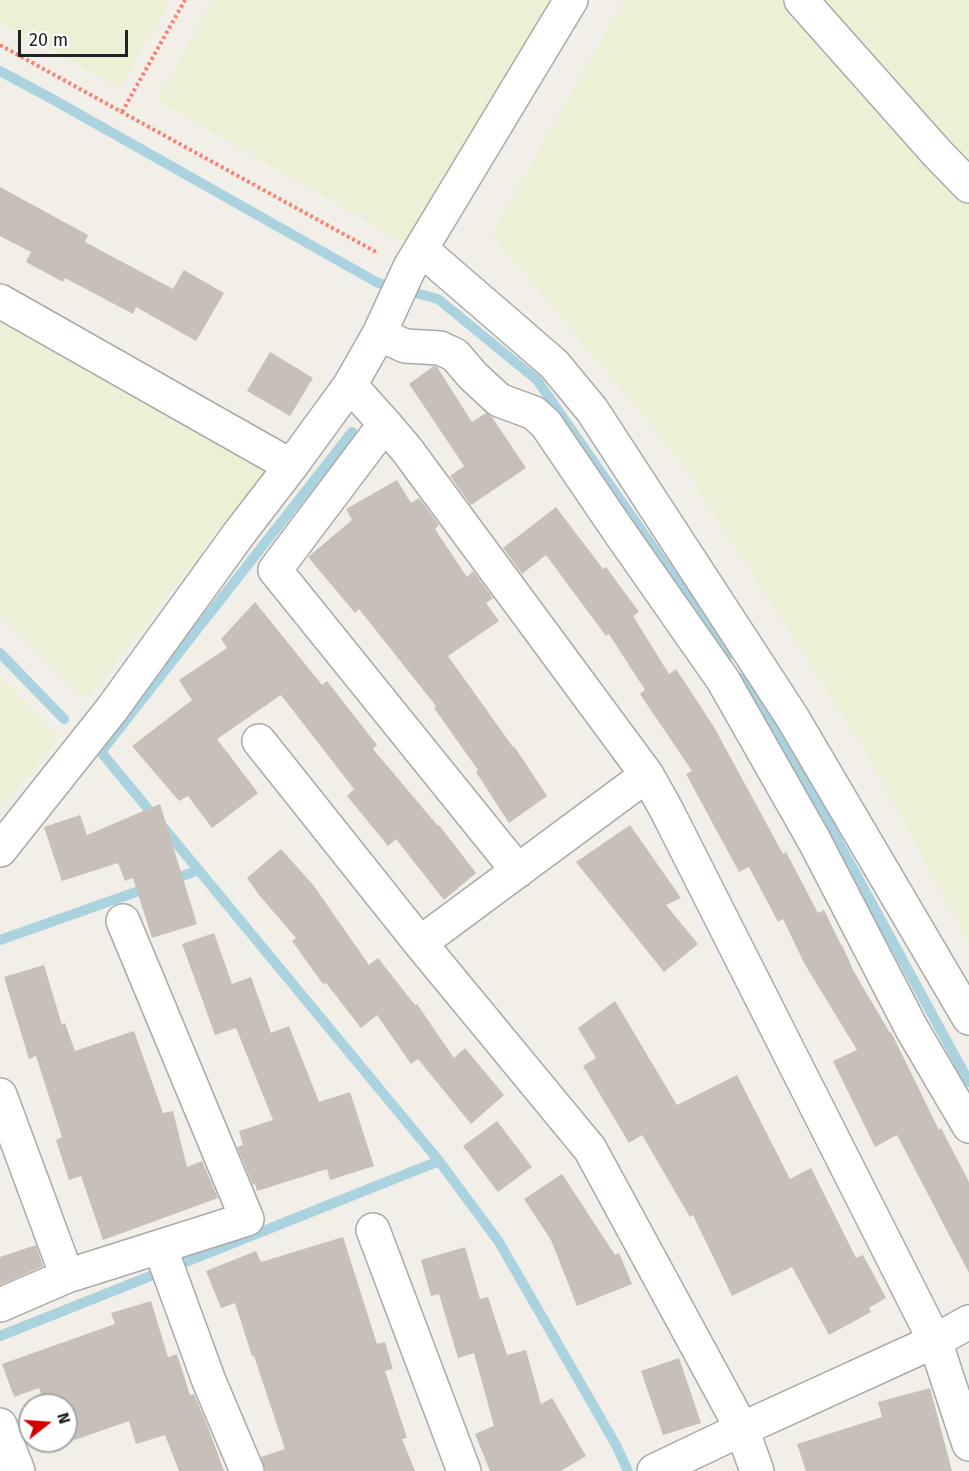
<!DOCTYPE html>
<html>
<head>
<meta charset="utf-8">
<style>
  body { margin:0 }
  #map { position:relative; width:969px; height:1471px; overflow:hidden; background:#f2efe9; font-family:"Fira Sans",sans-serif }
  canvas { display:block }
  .north { position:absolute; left:18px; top:1393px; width:60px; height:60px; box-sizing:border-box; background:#fff; border:2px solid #a7a7a7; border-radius:50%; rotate:73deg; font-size:16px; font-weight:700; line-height:24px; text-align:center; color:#222 }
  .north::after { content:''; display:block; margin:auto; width:21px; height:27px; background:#d40000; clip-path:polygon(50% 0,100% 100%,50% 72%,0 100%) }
  .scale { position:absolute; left:18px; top:30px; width:110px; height:27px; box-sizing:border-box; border:3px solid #222; border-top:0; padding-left:8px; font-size:18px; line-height:21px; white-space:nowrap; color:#222; -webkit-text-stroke:4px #fff; paint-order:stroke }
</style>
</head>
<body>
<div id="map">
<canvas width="969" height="1471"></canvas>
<div class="north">N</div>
<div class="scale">20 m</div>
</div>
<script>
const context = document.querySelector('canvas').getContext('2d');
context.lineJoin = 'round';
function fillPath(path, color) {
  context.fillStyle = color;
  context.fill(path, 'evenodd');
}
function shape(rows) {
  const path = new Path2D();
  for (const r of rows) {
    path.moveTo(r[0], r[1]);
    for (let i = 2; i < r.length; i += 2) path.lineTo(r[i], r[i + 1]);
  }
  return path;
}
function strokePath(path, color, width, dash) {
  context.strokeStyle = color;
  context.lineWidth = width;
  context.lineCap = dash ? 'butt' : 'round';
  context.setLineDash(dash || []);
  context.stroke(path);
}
fillPath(shape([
  [0,0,170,0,120,88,0,22],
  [213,0,551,0,406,244,157,100],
  [624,0,969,0,969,943,867,753,678,457,492,234],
  [0,320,266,470,86,699,0,614],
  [0,676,59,737,0,808]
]), '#eef0d5');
strokePath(shape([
  [0,71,54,100,378,283,438,299,537,380,689,599,727,657],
  [352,432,101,752,439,1161,499,1242,616,1445,628,1471],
  [0,653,64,719],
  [740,678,797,766,969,1082],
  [171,880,199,870],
  [0,940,150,887],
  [0,1336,439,1161]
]), '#aad3df', 10);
fillPath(shape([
  [0,187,88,235,85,242,173,289,184,270,224,293,196,341,136,307,133,314,65,278,63,282,26,262,31,252,0,236],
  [270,352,313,378,290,416,247,391],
  [434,366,437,367,472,422,486,413,492,417,526,468,471,505,450,476,464,466,409,384],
  [397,480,411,503,419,498,439,525,435,529,467,577,473,571,493,598,486,603,499,621,448,656,513,747,514,746,547,796,509,823,476,772,478,770,434,708,436,706,359,609,355,613,308,557,352,520,346,509],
  [556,507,603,569,606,567,639,612,633,616,669,674,676,669,714,727,783,854,786,852,818,913,824,910,841,945,842,945,854,972,890,1033,891,1032,939,1130,941,1128,969,1182,969,1273,897,1135,875,1147,833,1061,857,1050,804,963,783,919,778,922,749,867,739,872,686,774,692,771,640,694,645,690,609,634,606,636,546,555,522,574,503,548],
  [255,602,322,685,327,681,377,745,373,749,438,826,439,825,476,873,444,900,396,839,388,846,347,796,354,789,281,695,217,739,258,793,212,828,188,796,179,801,132,746,192,700,179,680,227,648,221,639],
  [160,804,197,924,152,938,133,878,125,881,118,863,62,881,44,827,80,815,87,835],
  [630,825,681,898,666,905,698,944,664,972,576,862],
  [281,849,314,886,369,965,378,958,415,1005,417,1004,454,1058,465,1048,504,1095,471,1124,418,1059,411,1064,377,1015,361,1028,326,983,323,984,292,941,296,938,259,895,247,878],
  [214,933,232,984,251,977,271,1033,289,1026,319,1102,350,1092,374,1166,330,1180,327,1169,257,1191,255,1184,253,1185,237,1147,243,1145,239,1131,273,1120,236,1028,215,1035,182,944],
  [44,965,62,1025,65,1023,75,1051,134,1031,163,1113,173,1111,187,1167,202,1161,218,1198,103,1240,81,1176,69,1180,56,1140,62,1137,36,1056,29,1059,4,977],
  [615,1001,677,1105,737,1075,790,1179,811,1168,856,1258,863,1255,886,1298,869,1308,871,1312,829,1335,792,1267,732,1296,693,1215,690,1217,642,1135,629,1143,583,1066,596,1058,578,1028],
  [497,1121,532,1167,498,1192,463,1146],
  [562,1174,615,1255,619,1253,632,1284,577,1306,551,1240,524,1199],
  [343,1237,377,1344,385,1342,393,1369,385,1371,407,1438,402,1439,415,1471,265,1471,261,1457,285,1449,254,1356,252,1356,235,1303,221,1308,206,1271,256,1251,261,1262],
  [36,1245,43,1266,0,1285,0,1257],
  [465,1247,480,1299,488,1297,507,1355,526,1350,541,1404,552,1398,586,1456,561,1471,490,1471,475,1434,494,1426,474,1353,458,1358,439,1294,431,1296,421,1260],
  [151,1301,168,1357,177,1354,190,1395,194,1394,208,1427,224,1471,179,1471,165,1435,136,1444,129,1421,66,1443,66,1405,45,1405,39,1388,14,1397,2,1364,115,1324,111,1313],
  [679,1358,701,1423,663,1435,641,1371],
  [930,1388,952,1471,806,1471,797,1444,882,1417,878,1402]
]), '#c7bfb8');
const minor = shape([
  [801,0,937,153,969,186],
  [421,249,554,364,592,410,792,717,969,1018],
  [0,301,291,466],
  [379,334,405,346,440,348,455,355,473,376,499,400,534,413,546,424,618,530,723,680,814,840,912,1029,969,1126],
  [350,385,385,424,407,450,647,775,666,809,935,1341,969,1444],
  [385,424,275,570,518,871],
  [259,741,420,943,590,1149,742,1429,757,1471],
  [0,850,112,709,238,535,291,466,350,385,379,334,410,267,571,0],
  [420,943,647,775],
  [0,1095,67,1276],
  [373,1230,464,1471],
  [160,1247,209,1381,247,1471],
  [0,1305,67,1276,247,1219,123,921],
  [0,1425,18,1471],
  [654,1471,742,1429,935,1341,969,1322]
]);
strokePath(minor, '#a9a9a9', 36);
strokePath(shape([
  [0,45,378,253],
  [122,112,185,0]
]), '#fa8072', 4, [3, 3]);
strokePath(minor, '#fff', 33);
</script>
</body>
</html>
